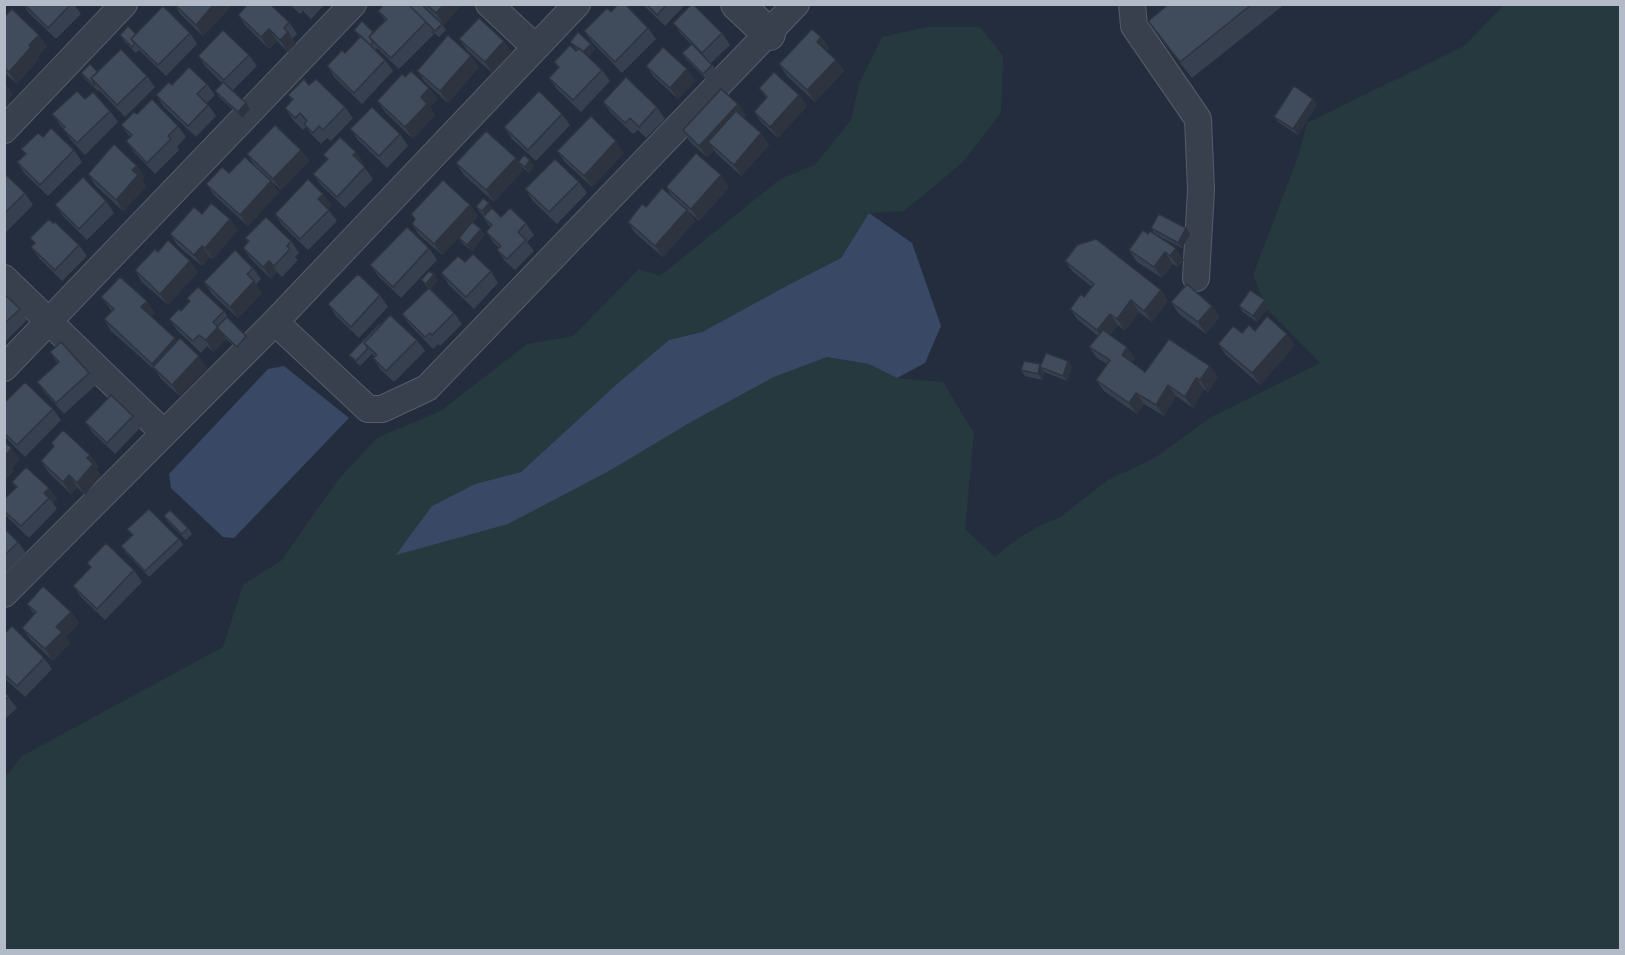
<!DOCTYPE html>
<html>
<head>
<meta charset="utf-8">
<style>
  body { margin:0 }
  #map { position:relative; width:1625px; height:955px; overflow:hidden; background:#242d3d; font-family:Signika,sans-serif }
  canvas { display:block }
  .frame { position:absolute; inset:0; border:6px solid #b3bac8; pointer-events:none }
</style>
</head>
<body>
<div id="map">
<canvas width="1625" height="955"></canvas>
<div class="frame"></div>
</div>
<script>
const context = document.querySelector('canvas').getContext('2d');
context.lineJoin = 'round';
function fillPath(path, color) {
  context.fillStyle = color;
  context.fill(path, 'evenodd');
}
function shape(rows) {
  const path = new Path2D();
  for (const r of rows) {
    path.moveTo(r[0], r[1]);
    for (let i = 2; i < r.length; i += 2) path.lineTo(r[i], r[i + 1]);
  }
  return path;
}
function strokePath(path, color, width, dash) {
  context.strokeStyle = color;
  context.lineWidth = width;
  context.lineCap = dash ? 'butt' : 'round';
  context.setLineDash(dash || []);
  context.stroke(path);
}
fillPath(shape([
  [1504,5,1620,5,1620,950,5,950,5,777,22,756,223,647,243,585,281,561,338,480,377,438,442,410,527,344,573,336,639,269,660,276,780,179,815,165,851,120,859,84,882,37,927,27,980,27,1003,56,1001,113,962,163,904,211,869,213,841,258,792,283,702,332,669,340,617,384,521,472,475,484,432,506,691,422,774,377,827,357,869,364,897,378,943,382,974,433,965,529,995,557,1014,541,1037,527,1060,517,1108,480,1153,459,1213,416,1320,363,1267,309,1253,275,1299,154,1307,123,1464,46]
]), '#26393e');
fillPath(shape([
  [869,213,912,243,941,326,925,363,897,378,869,364,827,357,774,377,691,422,609,471,508,524,396,555,432,506,475,484,521,472,617,384,669,340,702,332,792,283,841,258],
  [284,366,349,418,234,538,223,537,171,488,169,474,268,369]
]), '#394965');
const minor = shape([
  [489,4,535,47],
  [1132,4,1134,26,1198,119,1201,190,1196,278],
  [4,130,124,4],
  [4,278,164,433],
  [275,322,368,409,382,409,427,388,796,4],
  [4,368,353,4],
  [4,594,275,322,577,4]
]);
const tertiary = shape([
  [737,4,769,34]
]);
strokePath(minor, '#565d6b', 28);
strokePath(tertiary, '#565d6b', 34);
strokePath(minor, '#383f4d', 26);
strokePath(tertiary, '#383f4d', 32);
fillPath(shape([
  [23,4,74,4,81,14,56,39,29,13],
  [174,4,233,4,203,36,181,15],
  [289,4,325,4,311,19,303,11,300,14],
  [384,4,462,4,444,25,423,6,442,24,446,30,439,37,431,30,434,34,399,69,377,48,375,50,385,60,393,71,362,104,335,78,327,66,345,53,360,37,354,30,373,32,385,20,378,11],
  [642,4,686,4,665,26],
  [1165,4,1285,4,1192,78,1160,38,1148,21,1166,7],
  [611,12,648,28,656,39,622,73,592,42,584,31],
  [238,15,289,22,297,34,292,39,296,44,288,52,277,41,269,49,246,26],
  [4,17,47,46,38,56,39,59,17,84,4,72],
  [673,23,722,33,730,45,711,63,716,70,707,80,686,59,682,53,691,44,681,34],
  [190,33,197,44,166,76,139,50,136,53,124,41,120,35,136,34],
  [821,37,829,48,826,51,836,60,844,71,815,102,787,76,779,64],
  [459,39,512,52,492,73,467,50],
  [570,42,591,44,595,49,588,57,602,70,610,81,581,112,557,89,549,78,558,68,554,62,577,50],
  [249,55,257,66,232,91,250,109,242,118,219,97,215,91,222,83,206,67,198,56],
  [646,66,687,69,695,81,678,99,654,77],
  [479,67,448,103,425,82,417,71],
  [98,72,147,76,155,87,125,117,99,90,98,91,85,79,81,73],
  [405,77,429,88,437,99,430,107,435,115,413,139,385,112,377,101],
  [207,84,215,95,207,103,216,116,196,137,164,107,156,95,172,85],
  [309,85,345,107,353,118,331,141,327,138,321,144,312,135,306,127,303,130,293,120,285,108,292,100,288,95],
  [759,88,799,95,807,106,778,138,762,123,754,112,766,98],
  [85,99,110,111,118,122,85,155,71,140,52,114],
  [1313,99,1317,104,1298,135,1278,122,1274,117],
  [603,102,657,107,665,119,646,138,638,130,633,134,611,113],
  [738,104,746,116,744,118,769,145,741,176,716,153,714,150,707,157,690,142,683,130],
  [137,114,178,126,186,137,177,147,179,150,155,174,134,152,126,141,130,137,121,125],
  [562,114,570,125,536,161,512,139,504,127],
  [350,129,400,134,408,146,387,168,358,140],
  [43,137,74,150,82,162,48,196,25,174,17,162,25,154,21,149],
  [301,150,309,161,281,190,255,166,247,154],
  [557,151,624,153,592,187,565,162],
  [356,152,364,164,363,165,373,179,345,208,321,185,313,174,327,159,323,155],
  [516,158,523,170,494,202,464,175,456,163],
  [518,162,534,166,529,173,522,167],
  [4,173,25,193,33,205,5,233],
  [229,173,279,192,248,226,214,195,206,184],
  [88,174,145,177,142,180,146,187,123,211,95,185],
  [579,182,587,193,557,224,533,201,525,189],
  [666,187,729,187,699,221,688,211,695,221,663,257,635,233,628,222,646,207,673,198],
  [323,194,331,205,328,209,337,221,308,250,282,225,275,214],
  [106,201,114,213,87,240,63,216,55,205],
  [470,205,478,216,473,222,485,234,472,251,463,244,459,238,469,226,442,255,419,235,412,224,415,220,411,214],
  [476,207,493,209,501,217,526,223,534,235,527,242,534,251,515,270,505,261,497,250,499,248,494,243,486,232,490,227,483,217,484,216,480,212],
  [202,214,238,230,213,259,210,257,202,266,178,246,170,234],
  [1151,228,1190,234,1182,248,1155,234],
  [1143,230,1184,260,1178,267,1173,264,1162,278,1137,262,1129,250],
  [30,238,79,245,87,256,62,281,39,258,31,247,35,244],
  [245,238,291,241,299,253,295,257,298,260,282,277,277,272,271,279,251,259,243,248,248,242],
  [429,248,437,260,401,298,378,276,370,265],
  [158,252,198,272,168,305,142,282,135,270],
  [1065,261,1161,290,1168,301,1152,322,1139,312,1125,331,1118,325,1110,335,1135,358,1132,363,1145,372,1210,366,1218,377,1208,392,1204,389,1193,408,1176,396,1164,416,1144,404,1137,414,1104,391,1096,380,1107,364,1097,358,1089,347,1098,336,1078,320,1070,309,1084,297,1092,287,1073,272],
  [253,268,261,279,256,284,262,293,238,318,212,294,204,282],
  [491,271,498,283,474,309,449,285,441,273],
  [421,280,438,280,430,289,454,313,462,324,440,346,438,344,433,349,410,325,402,314,428,288],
  [4,294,20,309,27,320,4,343],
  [380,295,388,307,359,338,336,316,328,304],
  [101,297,155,313,151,316,177,341,207,368,180,396,161,379,157,372,111,331,104,319,112,311],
  [187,298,224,311,231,322,246,336,251,342,241,352,225,338,226,339,213,352,207,346,201,353,177,330,169,319,181,311,190,301],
  [1265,300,1269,306,1257,322,1243,312,1239,306],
  [1171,302,1212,306,1220,317,1206,334,1179,314],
  [381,325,417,340,425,351,394,382,381,370,373,358,375,357,372,354,360,366,349,355],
  [1255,331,1295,345,1260,385,1226,355,1218,344,1242,333],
  [50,352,89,373,97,384,64,414,45,393,37,382,57,363],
  [1068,361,1072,367,1067,381,1044,372,1042,380,1025,376,1021,370,1040,364,1041,365],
  [4,403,53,409,61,420,25,457,8,440,4,435],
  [133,416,141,427,115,454,93,433,85,422],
  [51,443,90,455,98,467,96,468,101,475,85,495,77,487,71,494,49,473,41,461,54,447],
  [12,482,49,488,57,499,53,503,57,509,29,538,4,514,4,499,16,488],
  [164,516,188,528,192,534,186,540,168,522],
  [4,528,18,542,26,553,4,575],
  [127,529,179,539,183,545,149,577,125,552,121,546,132,535],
  [87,563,134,570,142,582,105,620,81,597,73,586,90,568],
  [27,604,71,612,79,623,66,637,70,643,53,661,30,639,22,628,34,614],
  [4,634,44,658,52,669,25,697,4,678],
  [4,692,17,708,4,720]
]), '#37404f');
fillPath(shape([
  [214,4,233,4,203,36,196,25],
  [444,4,462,4,444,25,436,13],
  [269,29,277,41,269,49,261,37],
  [288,32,296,44,288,52,280,40],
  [39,35,47,46,38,56,39,59,17,84,9,72,29,45],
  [821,37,829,48,825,53,817,42],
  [504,41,512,52,492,73,485,62],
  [591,44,595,49,586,59,582,53],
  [471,56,479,67,448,103,440,91],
  [836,60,844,71,815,102,807,90],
  [687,69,695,81,678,99,670,88],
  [5,83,13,94,8,100,10,103,4,109],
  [429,88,437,99,430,107,435,115,413,139,405,127,421,97],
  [799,95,807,106,778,138,770,127],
  [1313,99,1317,104,1298,135,1293,129],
  [246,103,250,109,242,118,238,112],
  [738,104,746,116,716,148,708,142,714,150,707,157,699,146],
  [761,133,769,145,741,176,734,165],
  [616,141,624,153,592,187,584,176],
  [301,150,309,161,281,190,273,179],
  [356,152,364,164,361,167,353,155],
  [516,158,523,170,494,202,486,190],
  [530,160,534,166,529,173,525,167],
  [137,166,145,177,142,180,146,187,123,211,116,200,132,170],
  [721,175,729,187,699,221,691,209],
  [271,181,279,192,248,226,240,215],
  [323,194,331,205,326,211,318,199],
  [489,203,493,209,486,217,482,211],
  [470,205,478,216,442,255,434,244],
  [687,210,695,221,663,257,655,246],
  [230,219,238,230,213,259,205,248],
  [1186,228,1190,234,1182,248,1178,243],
  [481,229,485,234,472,251,467,245],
  [202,246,210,257,202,266,194,255],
  [1176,248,1184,260,1178,267,1170,256],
  [1165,252,1173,264,1162,278,1154,267],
  [190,261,198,272,168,305,160,294],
  [269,261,277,272,271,279,263,267],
  [434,274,438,280,430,290,426,284],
  [254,281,262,293,238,318,230,307],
  [1161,290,1168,301,1152,322,1144,311],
  [1131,300,1139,312,1125,331,1117,319],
  [1265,300,1269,306,1257,322,1253,316],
  [147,301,155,313,149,319,141,307],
  [1212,306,1220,317,1206,334,1198,322],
  [1110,314,1118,325,1105,342,1097,330],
  [218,327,226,339,213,352,206,340],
  [1287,334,1295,345,1260,385,1252,373],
  [175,338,183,350,156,370,152,364],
  [1127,347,1135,358,1130,367,1122,355],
  [199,356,207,368,180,396,172,385],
  [1068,361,1072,367,1067,381,1063,376],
  [1040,364,1043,368,1040,367,1044,372,1042,380,1038,374],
  [1210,366,1218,377,1208,392,1200,380],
  [1196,378,1204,389,1193,408,1185,397],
  [1168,385,1176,396,1164,416,1156,405],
  [1136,393,1144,404,1137,414,1129,403],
  [12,448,20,459,12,469,14,471,4,482,4,457],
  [90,455,98,467,96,468,101,475,85,495,77,483,87,458],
  [69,475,77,487,71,494,63,482],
  [49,488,57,499,53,503,44,493],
  [71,612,79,623,66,637,70,643,53,661,45,649,56,627]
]), '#2d3440');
const building = shape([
  [24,4,71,4,48,28,24,4],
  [174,4,214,4,196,25,174,4],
  [248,4,270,4,289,22,284,28,288,32,280,40,269,29,261,37,238,15,248,4],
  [384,4,408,4,426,22,391,58,369,37,387,19,378,11,384,4],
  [408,4,421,4,442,24,435,31,408,4],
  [426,4,444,4,436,13,426,4],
  [618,4,625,4,648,28,615,62,584,31,607,8,611,12,618,4],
  [646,4,667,4,657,15,646,4],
  [692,4,693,4,722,33,702,53,673,23,692,4],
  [1169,4,1252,4,1180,62,1148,21,1169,4],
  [163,6,190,33,158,65,131,39,163,6],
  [12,9,39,35,29,45,31,47,9,72,4,68,4,17,12,9],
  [479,18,504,41,485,62,459,39,479,18],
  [362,21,373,32,369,37,373,42,370,45,354,30,362,21],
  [128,26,136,34,131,39,135,44,132,47,120,35,128,26],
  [812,29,821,37,817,42,836,60,807,90,779,64,812,29],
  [223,30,249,55,224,80,198,56,223,30],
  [578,32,591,44,583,52,570,42,578,32],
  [448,35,471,56,440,91,417,71,448,35],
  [361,36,385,60,354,93,327,66,342,50,345,53,361,36],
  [692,44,712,65,703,74,682,53,692,44],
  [570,45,576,51,579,48,602,70,573,100,549,78,559,67,554,62,570,45],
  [663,47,687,69,670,88,646,66,663,47],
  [121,49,147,76,117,105,91,78,121,49],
  [90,64,98,72,91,78,95,84,94,85,81,73,90,64],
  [189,67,207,84,197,94,208,105,188,126,156,95,169,82,172,85,189,67],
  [411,71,429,88,421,97,427,104,405,127,377,101,402,74,405,77,411,71],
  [774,72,799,95,770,127,754,112,767,97,759,88,774,72],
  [626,77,657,107,639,127,630,118,625,123,603,102,626,77],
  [304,79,309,85,316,79,345,107,323,130,319,126,313,133,304,124,307,121,300,113,295,118,285,108,293,99,288,95,304,79],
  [223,82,246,103,238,112,215,91,223,82],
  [1294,86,1313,99,1293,129,1274,117,1294,86],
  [721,89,738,104,699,146,683,130,721,89],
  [77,91,85,99,93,92,110,111,77,143,63,129,65,127,52,114,77,91],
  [539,91,562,114,528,150,504,127,539,91],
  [152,99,178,126,168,136,171,139,147,163,126,141,132,135,121,125,134,112,137,114,152,99],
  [372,107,400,134,379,156,350,129,372,107],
  [736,111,761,133,734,165,708,142,736,111],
  [591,116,616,141,584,176,557,151,591,116],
  [275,125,301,150,273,179,247,154,275,125],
  [51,128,74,150,40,185,17,162,26,154,21,149,38,133,43,137,51,128],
  [486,131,516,158,486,190,456,163,486,131],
  [340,137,356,152,353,155,365,167,337,197,313,174,328,159,323,155,340,137],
  [114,144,137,166,132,170,138,175,116,200,88,174,114,144],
  [696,153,721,175,691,209,666,187,696,153],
  [524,155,530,160,525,167,518,162,524,155],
  [245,157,271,181,240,215,206,184,222,167,229,173,245,157],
  [555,159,579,182,549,212,525,189,555,159],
  [4,173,25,193,4,214,4,173],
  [83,177,106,201,79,229,55,205,83,177],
  [308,179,323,194,318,199,329,210,300,239,275,214,308,179],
  [443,180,470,205,434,244,412,224,415,219,411,214,443,180],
  [662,188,687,210,655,246,628,222,642,204,646,207,662,188],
  [483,198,489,203,482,211,476,207,483,198],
  [211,203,230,219,205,248,202,246,194,255,170,234,194,207,202,214,211,203],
  [492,208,501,217,510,208,526,223,518,232,526,240,507,259,497,250,501,246,486,232,492,225,483,217,492,208],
  [1159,214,1186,228,1178,243,1151,228,1159,214],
  [266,217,291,241,287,246,290,249,274,266,269,261,263,267,243,248,249,241,245,238,266,217],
  [49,219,53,223,55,222,79,245,55,270,31,247,35,243,30,238,49,219],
  [472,222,481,229,467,245,459,238,472,222],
  [407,227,429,248,393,287,370,265,407,227],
  [1143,230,1148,234,1150,231,1176,248,1170,256,1165,252,1154,267,1129,250,1143,230],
  [1096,239,1161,290,1144,311,1131,300,1117,319,1110,314,1097,330,1070,309,1081,294,1084,297,1094,284,1065,261,1077,245,1096,239],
  [168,240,190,261,160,294,135,270,155,249,158,252,168,240],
  [235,250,253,268,247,274,254,281,230,307,204,282,235,250],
  [473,254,491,271,466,297,441,273,458,256,465,262,473,254],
  [429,271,434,274,426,284,421,280,429,271],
  [358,274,380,295,351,327,328,304,358,274],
  [120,277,147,301,141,307,175,338,152,364,104,319,114,309,101,297,120,277],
  [1187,284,1212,306,1198,322,1171,302,1187,284],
  [198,287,224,311,213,322,218,327,206,340,199,335,193,341,169,319,179,309,181,311,190,301,187,298,198,287],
  [429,288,454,313,432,335,430,333,425,337,402,314,429,288],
  [1250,290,1265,300,1253,316,1239,306,1250,290],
  [4,294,20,309,4,324,4,294],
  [390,315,417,340,386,371,373,358,377,355,364,343,390,315],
  [1267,316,1287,334,1252,373,1218,344,1233,326,1242,333,1249,325,1255,331,1267,316],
  [227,317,246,336,237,347,221,332,217,327,227,317],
  [380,323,381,325,364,343,368,348,356,361,349,355,380,323],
  [1103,330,1127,347,1122,355,1145,372,1169,339,1210,366,1200,380,1196,378,1185,397,1168,385,1156,405,1136,393,1129,403,1096,380,1110,360,1089,347,1103,330],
  [180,338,199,356,172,385,153,367,180,338],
  [61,342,89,373,56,403,37,382,59,362,50,352,61,342],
  [1046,353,1068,361,1063,376,1040,367,1046,353],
  [1024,361,1040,364,1038,374,1021,370,1024,361],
  [25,382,53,409,17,445,4,433,4,403,25,382],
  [111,395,133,416,107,443,85,422,111,395],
  [63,430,90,455,87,458,93,464,77,483,69,475,63,482,41,461,54,446,51,443,63,430],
  [4,442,12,448,4,457,4,442],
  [26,467,49,488,44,493,49,498,21,526,4,511,4,499,17,487,12,482,26,467],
  [149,509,179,539,145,571,121,546,133,535,127,529,149,509],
  [170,510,188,528,182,534,164,516,170,510],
  [4,528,18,542,4,556,4,528],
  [106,543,134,570,97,609,73,586,91,567,87,563,106,543],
  [43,586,71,612,56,627,62,632,45,649,22,628,36,612,27,604,43,586],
  [12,626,44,658,17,686,4,674,4,634,12,626],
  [4,692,9,696,4,701,4,692]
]);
fillPath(building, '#404b5c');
strokePath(building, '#2d3440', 1.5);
</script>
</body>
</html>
